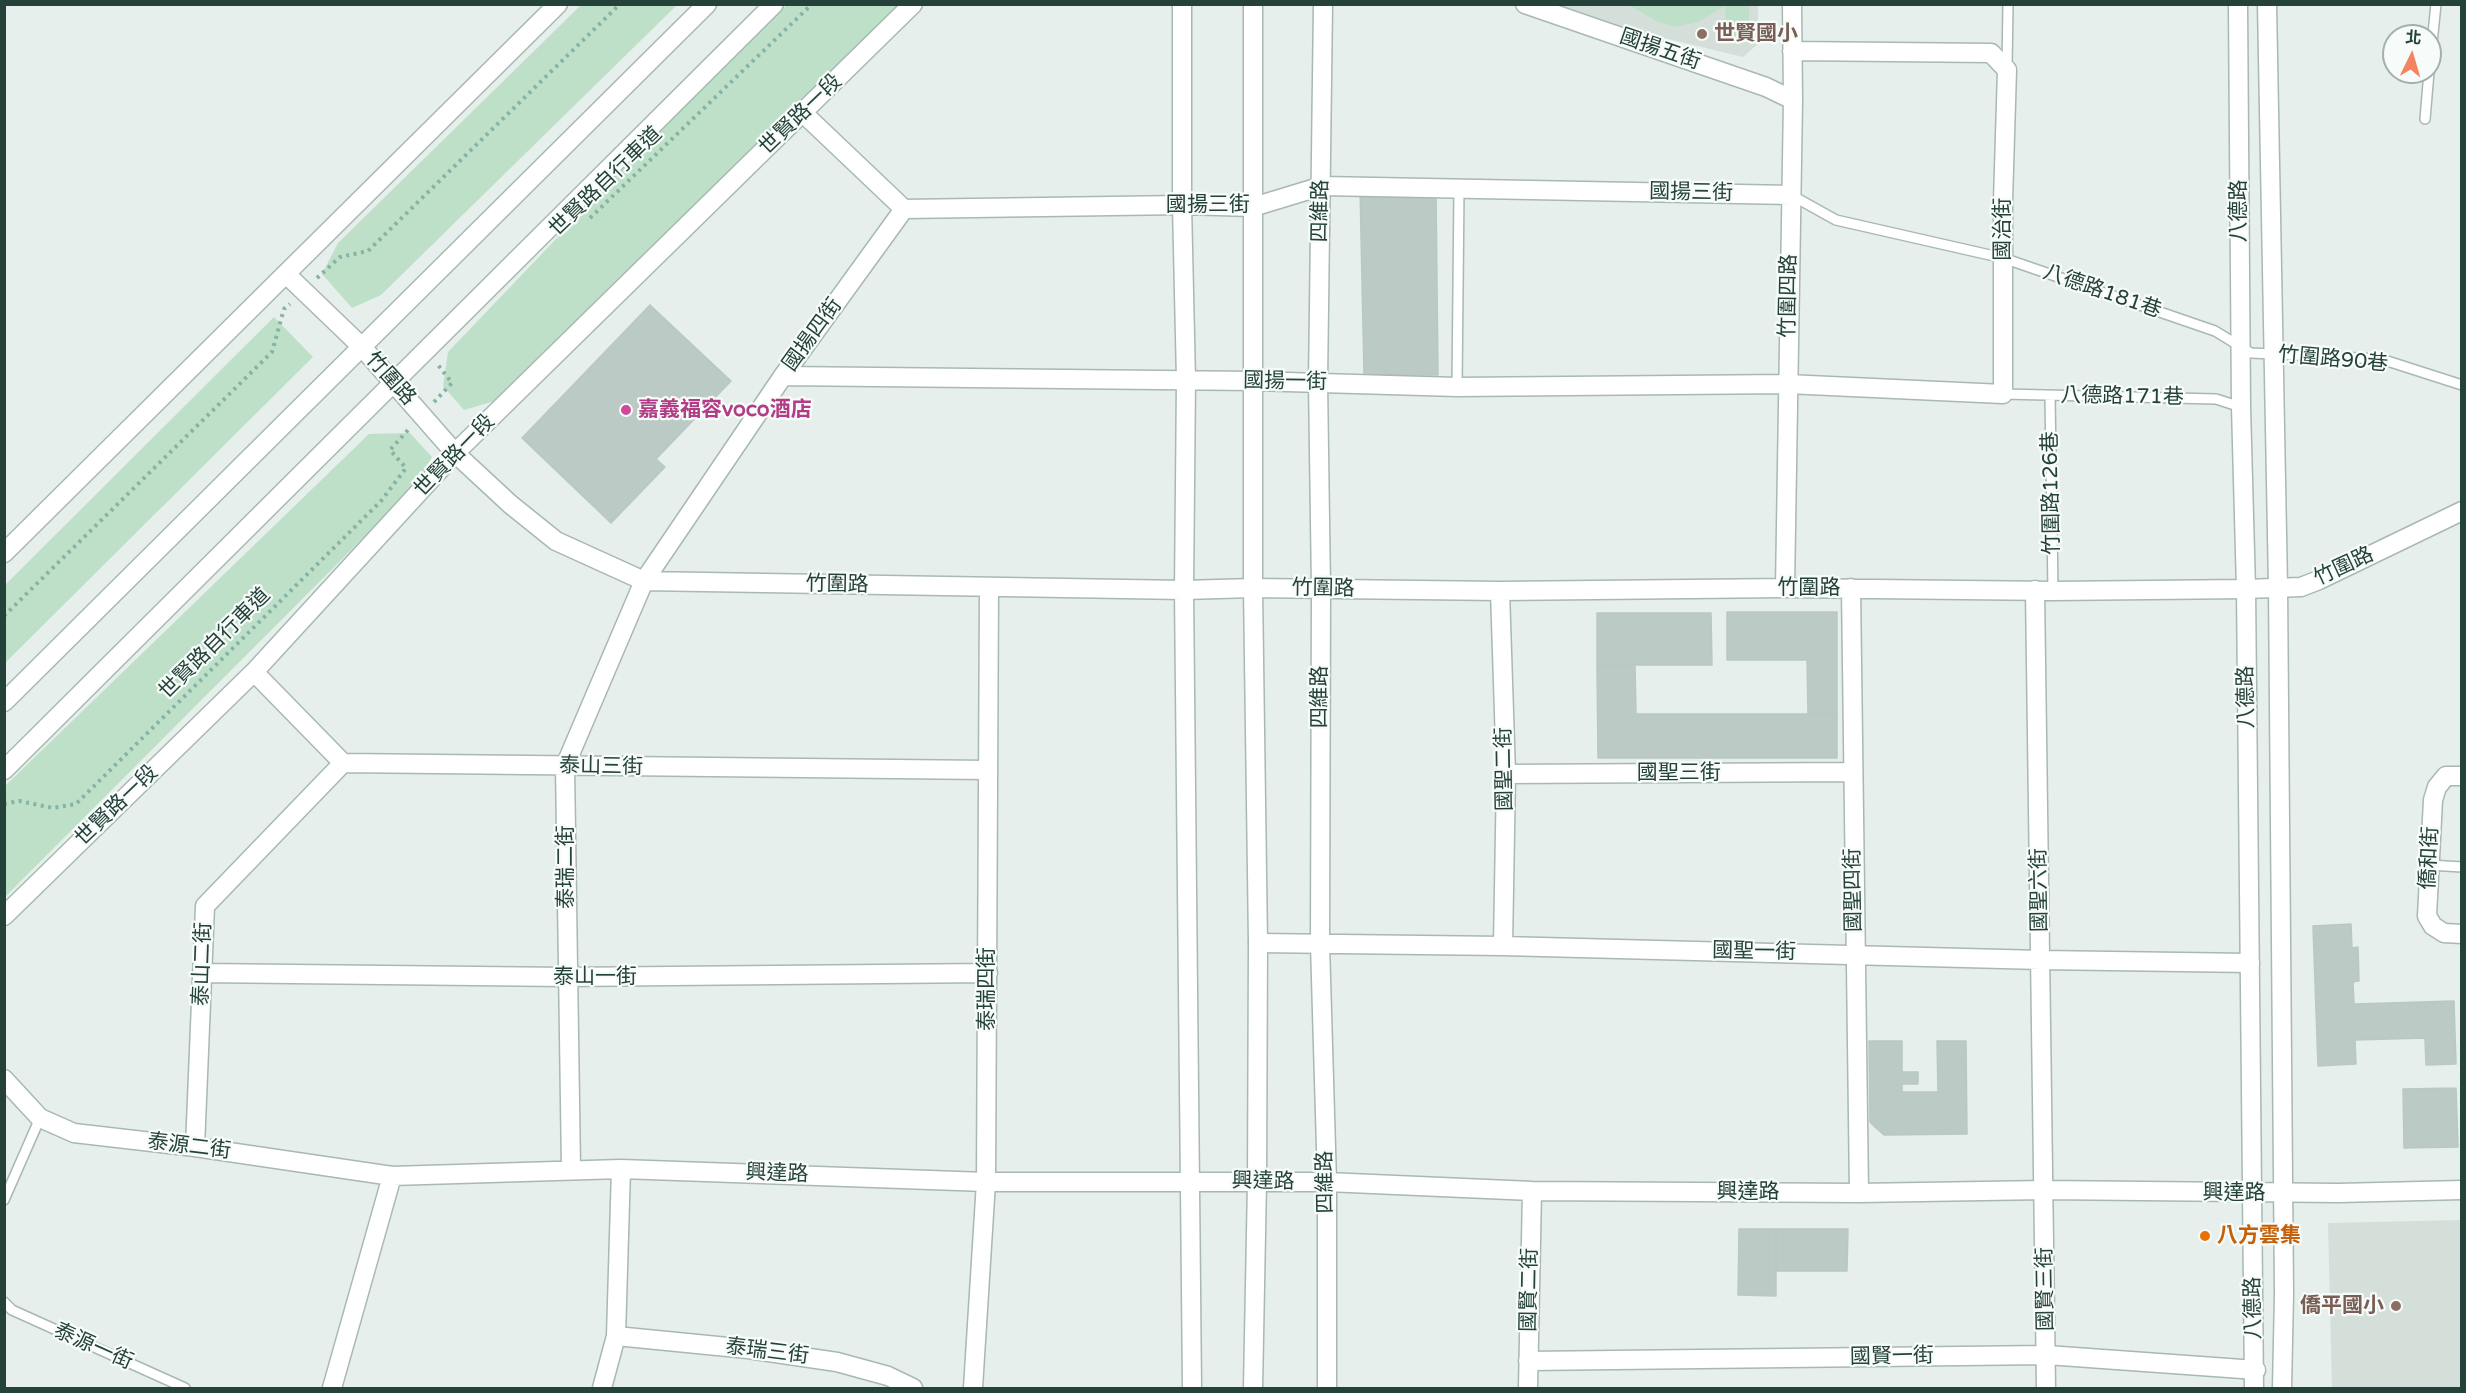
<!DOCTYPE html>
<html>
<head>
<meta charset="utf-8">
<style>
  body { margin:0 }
  #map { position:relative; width:2466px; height:1393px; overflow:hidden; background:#e6efeb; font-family:"Varela Round","Noto Sans TC",sans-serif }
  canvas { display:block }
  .frame { position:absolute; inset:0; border:6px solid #24423a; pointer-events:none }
  .north { position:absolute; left:2382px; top:24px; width:60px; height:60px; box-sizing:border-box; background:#f7fbf9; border:2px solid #a3b1ad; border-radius:50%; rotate:5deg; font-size:16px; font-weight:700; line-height:24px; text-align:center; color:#24423a }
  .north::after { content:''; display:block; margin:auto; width:21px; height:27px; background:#f4845f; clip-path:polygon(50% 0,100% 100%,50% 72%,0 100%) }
</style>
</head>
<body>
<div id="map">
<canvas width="2466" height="1393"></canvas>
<div class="frame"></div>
<div class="north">北</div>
</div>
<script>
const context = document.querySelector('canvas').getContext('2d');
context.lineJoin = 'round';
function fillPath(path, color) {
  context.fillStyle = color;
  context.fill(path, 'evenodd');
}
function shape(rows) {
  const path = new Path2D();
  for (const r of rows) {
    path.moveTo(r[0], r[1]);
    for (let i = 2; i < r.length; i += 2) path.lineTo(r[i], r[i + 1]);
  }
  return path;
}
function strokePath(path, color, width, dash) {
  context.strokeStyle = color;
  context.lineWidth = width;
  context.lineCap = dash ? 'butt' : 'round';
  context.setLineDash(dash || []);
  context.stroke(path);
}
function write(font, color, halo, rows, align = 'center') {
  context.font = font + ' "Varela Round","Noto Sans TC",sans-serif';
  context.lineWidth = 4.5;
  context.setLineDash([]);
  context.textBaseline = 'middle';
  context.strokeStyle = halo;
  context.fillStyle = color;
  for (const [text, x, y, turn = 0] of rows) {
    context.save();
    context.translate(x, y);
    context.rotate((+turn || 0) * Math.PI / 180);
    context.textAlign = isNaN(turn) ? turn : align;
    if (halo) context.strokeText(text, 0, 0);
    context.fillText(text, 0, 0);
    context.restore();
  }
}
fillPath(shape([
  [1550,5,1758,5,1758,44,1743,57,1606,24],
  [2461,1220,2461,1388,2332,1388,2328,1223]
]), '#d4dfda');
fillPath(shape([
  [581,5,677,5,381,295,352,308,322,274,338,243],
  [787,5,902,5,498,400,464,410,443,386,448,352,712,76],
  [1629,5,1749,5,1749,39,1727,41,1725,6,1698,22,1675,27,1656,21],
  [274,317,313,357,5,663,5,585],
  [410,433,432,457,416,485,5,897,5,786,369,434]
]), '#bfe0c8');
const building = shape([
  [1360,187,1436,190,1438,375,1364,375,1360,187],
  [650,305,731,381,656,459,665,467,611,523,522,438,650,305],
  [1727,612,1837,612,1837,714,1808,714,1807,660,1727,660,1727,612],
  [1597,613,1711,613,1712,665,1597,665,1597,613],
  [1597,665,1635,665,1636,714,1837,714,1837,758,1598,758,1597,665],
  [2351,924,2352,948,2358,947,2359,981,2353,982,2354,1004,2454,1001,2456,1064,2426,1065,2425,1038,2355,1040,2356,1064,2318,1066,2313,926,2351,924],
  [1869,1041,1902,1041,1902,1072,1918,1072,1918,1084,1902,1084,1902,1092,1938,1092,1937,1041,1966,1041,1967,1134,1884,1135,1875,1127,1870,1122,1869,1041],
  [2456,1088,2458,1147,2404,1148,2403,1089,2456,1088],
  [1739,1229,1776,1229,1776,1296,1738,1295,1739,1229],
  [1776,1229,1848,1229,1847,1271,1776,1271,1776,1229]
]);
fillPath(building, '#bbcac4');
strokePath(building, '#b8c9c2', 1.5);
const service = shape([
  [2430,63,2436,4],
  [2007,68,2008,4],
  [2425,119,2429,72],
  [1791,195,1836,220,2003,258,2215,331,2251,353,2381,359,2462,385],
  [1457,387,1459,189],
  [2003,394,2216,399,2241,407],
  [2050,396,2053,591],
  [2429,865,2462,867],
  [4,1200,40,1118],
  [4,1302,12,1310,185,1388]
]);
const minor = shape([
  [1182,4,1182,205,1186,380,1184,590,1192,1388],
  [1323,4,1318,382,1321,589,1320,944,1327,1182,1327,1388],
  [1525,4,1766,87,1793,100],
  [803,113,904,209,1182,205,1253,207,1322,186,1791,195],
  [286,274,362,347,455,453,510,504,556,541,644,581,1184,590,1253,588,1500,591,1785,588,2053,591,2246,589,2301,587,2319,580,2462,511],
  [783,376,1253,381,1457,387,1787,384,2003,394,2003,201,2007,70,1991,53,1792,51],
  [4,553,558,4],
  [1785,588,1793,100,1792,4],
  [1851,588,1859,1193],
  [2035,590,2046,1388],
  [1500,591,1506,774,1503,946],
  [254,672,343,763,987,770],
  [1506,774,1852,772],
  [2462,776,2446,776,2437,787,2433,800,2427,916,2433,926,2444,933,2462,934],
  [4,916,254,672,455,453,913,4],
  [1258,943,1503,946,2041,960,2250,963],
  [202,973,566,977,988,973],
  [4,1079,40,1118,74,1133,195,1147,392,1176],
  [195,1147,205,906,343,763],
  [571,1169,565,766,644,581,783,376,904,209],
  [616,1336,748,1349,837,1362,888,1376,913,1388],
  [1528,1361,2047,1355,2256,1370],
  [332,1388,392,1176,621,1169,986,1182,1327,1182,1532,1191,1859,1193,2045,1190,2338,1193,2462,1190],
  [602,1388,616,1336,621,1169],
  [973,1388,986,1182,989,589],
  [1528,1388,1532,1191]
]);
const tertiary = shape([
  [1253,4,1253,588,1258,943,1257,1182,1253,1388],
  [2238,4,2241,407,2246,589,2254,1388],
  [2267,4,2278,587,2284,1294,2282,1388],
  [4,702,707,4],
  [4,770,774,4]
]);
strokePath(service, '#a8b8b2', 12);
strokePath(minor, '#a8b8b2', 21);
strokePath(tertiary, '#a8b8b2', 21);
strokePath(shape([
  [590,218,812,4],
  [317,278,340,257,368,251,620,4],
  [434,402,452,383,438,365],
  [4,616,272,352,284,309,290,304],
  [4,804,19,801,53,808,76,804,381,501,406,468,390,450,409,429]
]), '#86b3a5', 4, [3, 4.5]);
strokePath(service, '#fff', 9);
strokePath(minor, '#fff', 18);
strokePath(tertiary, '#fff', 18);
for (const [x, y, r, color] of [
  [1702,34,6,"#8d6e63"],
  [626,410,6,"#d1479c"],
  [2205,1236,6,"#e8710a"],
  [2396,1306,6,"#8d6e63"]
]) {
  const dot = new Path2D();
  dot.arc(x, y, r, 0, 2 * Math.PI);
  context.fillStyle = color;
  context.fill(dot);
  strokePath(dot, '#f7fbf9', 2);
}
write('bold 21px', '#785e54', '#f7fbf9', [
  ["世賢國小",1714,34],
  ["僑平國小",2384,1306,"right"]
], 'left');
write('21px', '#24423a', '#f7fbf9', [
  ["國揚五街",1660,50,19],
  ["世賢路一段",801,115,-44],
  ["世賢路自行車道",606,182,-44],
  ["國揚三街",1691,193,1],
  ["國揚三街",1208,205],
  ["四維路",1321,211,-89],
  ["八德路",2239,211,-90],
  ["國治街",2003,229,-90],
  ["八德路181巷",2102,292,19],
  ["竹圍四路",1789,296,-89],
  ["國揚四街",813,335,-54],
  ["竹圍路90巷",2333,360,5],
  ["竹圍路",390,379,48],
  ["國揚一街",1285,382,1],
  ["八德路171巷",2122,397,1],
  ["世賢路一段",455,456,-46],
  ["竹圍路126巷",2052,493,-91],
  ["竹圍路",2344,567,-25],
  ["竹圍路",837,585,1],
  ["竹圍路",1809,588],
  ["竹圍路",1323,589,1],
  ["世賢路自行車道",215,644,-45],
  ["四維路",1320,697,-90],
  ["八德路",2247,697,-91],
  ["泰山三街",601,767,1],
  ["國聖二街",1505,769,-91],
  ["國聖三街",1679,773],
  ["世賢路一段",117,806,-44],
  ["僑和街",2430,858,-87],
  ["泰瑞二街",566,867,-90],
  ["國聖四街",1854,890,-91],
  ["國聖六街",2040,890,-91],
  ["國聖一街",1754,952,1],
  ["泰山二街",203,964,-88],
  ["泰山一街",595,977],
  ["泰瑞四街",987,989,-90],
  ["泰源二街",189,1147,7],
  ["興達路",777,1174,2],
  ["興達路",1263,1182,1],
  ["四維路",1326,1182,-91],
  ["興達路",1748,1192],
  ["興達路",2234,1193],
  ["國賢三街",2046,1289,-91],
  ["國賢二街",1530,1290,-89],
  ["八德路",2254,1308,-91],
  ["泰源一街",93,1347,24],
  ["泰瑞三街",767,1352,7],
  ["國賢一街",1892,1357,-1]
]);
write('bold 21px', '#b23c85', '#f7fbf9', [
  ["嘉義福容voco酒店",638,410]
], 'left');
write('bold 21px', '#c56008', '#f7fbf9', [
  ["八方雲集",2217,1236]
], 'left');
</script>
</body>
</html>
